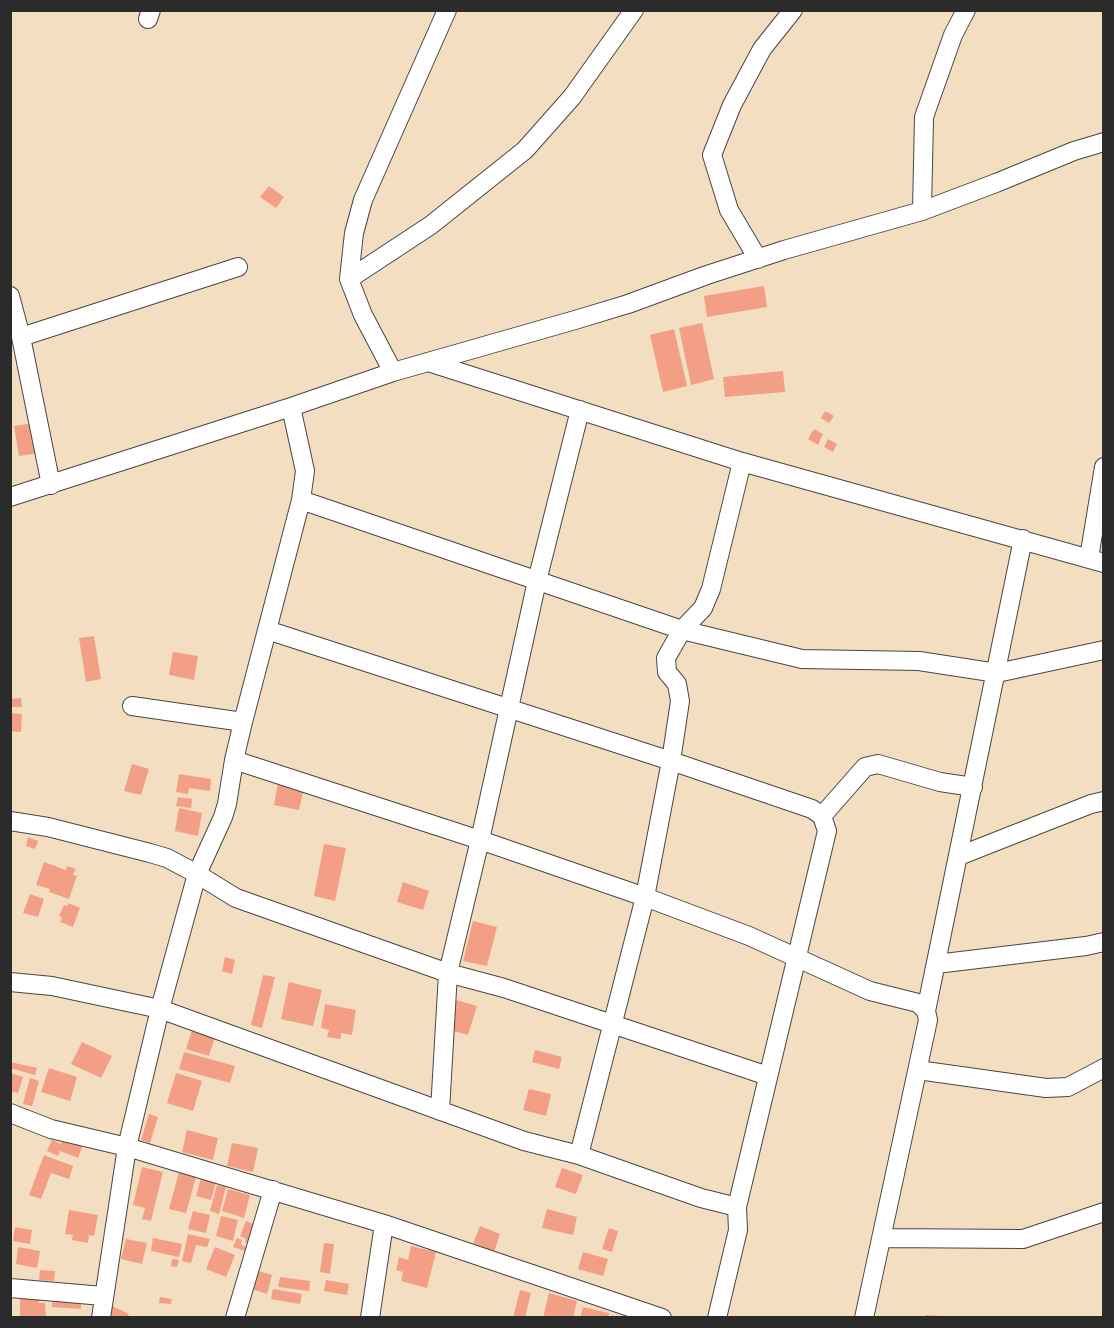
<!DOCTYPE html>
<html>
<head>
<meta charset="utf-8">
<style>
  body { margin:0 }
  #map { position:relative; width:1114px; height:1328px; overflow:hidden; background:#f3dec2; font-family:Vollkorn,serif }
  canvas { display:block }
  .frame { position:absolute; inset:0; border:12px solid #2b2b2b; pointer-events:none }
</style>
</head>
<body>
<div id="map">
<canvas width="1114" height="1328"></canvas>
<div class="frame"></div>
</div>
<script>
const context = document.querySelector('canvas').getContext('2d');
context.lineJoin = 'round';
function fillPath(path, color) {
  context.fillStyle = color;
  context.fill(path, 'evenodd');
}
function shape(rows) {
  const path = new Path2D();
  for (const r of rows) {
    path.moveTo(r[0], r[1]);
    for (let i = 2; i < r.length; i += 2) path.lineTo(r[i], r[i + 1]);
  }
  return path;
}
function strokePath(path, color, width, dash) {
  context.strokeStyle = color;
  context.lineWidth = width;
  context.lineCap = dash ? 'butt' : 'round';
  context.setLineDash(dash || []);
  context.stroke(path);
}
fillPath(shape([
  [269,186,284,197,276,208,260,197],
  [764,286,767,307,707,317,704,296],
  [702,323,714,379,691,385,679,328],
  [674,329,687,386,663,392,650,335],
  [783,371,785,392,725,397,723,377],
  [825,411,834,416,829,423,821,418],
  [34,423,39,453,19,456,14,426],
  [814,429,823,434,818,445,808,439],
  [828,439,837,444,833,452,824,447],
  [94,636,101,679,86,682,79,638],
  [173,652,198,656,194,680,169,675],
  [21,698,22,707,10,707,10,699],
  [10,713,22,714,21,732,10,731],
  [132,764,149,769,141,795,124,791],
  [179,774,211,779,210,791,189,788,188,794,176,792],
  [278,783,304,788,299,810,274,805],
  [178,797,192,799,191,808,176,806],
  [179,808,202,813,198,836,175,831],
  [28,837,38,841,35,849,26,846],
  [324,844,346,848,335,901,314,896],
  [44,862,66,870,67,866,76,869,73,875,77,876,69,899,49,892,50,889,36,885],
  [403,882,429,891,423,910,397,902],
  [30,894,44,899,38,917,23,913],
  [68,903,80,908,73,927,60,922,62,918,59,916,64,905,67,906],
  [473,921,497,927,487,966,463,961],
  [225,957,235,960,232,974,222,971],
  [263,975,275,977,262,1028,251,1025],
  [289,982,322,990,313,1026,281,1019],
  [456,1000,477,1006,468,1035,447,1029],
  [325,1004,356,1010,352,1035,341,1033,341,1039,327,1037,329,1030,321,1028],
  [192,1030,215,1037,209,1056,186,1049],
  [82,1042,112,1056,101,1078,71,1064],
  [535,1050,562,1057,559,1069,532,1062],
  [184,1052,235,1066,230,1083,179,1069],
  [10,1062,37,1068,35,1075,10,1068],
  [49,1068,77,1077,70,1101,41,1092],
  [10,1073,23,1077,18,1093,10,1091],
  [176,1073,202,1081,193,1111,167,1103],
  [30,1078,39,1081,32,1106,23,1104],
  [529,1089,551,1094,546,1116,523,1110],
  [149,1114,158,1117,150,1143,141,1140],
  [187,1130,218,1138,213,1160,182,1152],
  [64,1137,83,1145,78,1158,60,1151,58,1156,47,1151,52,1140,61,1144],
  [232,1143,258,1148,253,1172,227,1166],
  [44,1155,73,1166,69,1179,51,1173,41,1199,29,1195],
  [142,1167,163,1172,151,1221,142,1219,145,1208,133,1205],
  [562,1168,583,1175,576,1194,555,1187],
  [179,1172,196,1177,186,1213,169,1209],
  [201,1178,216,1182,211,1200,196,1196],
  [217,1185,226,1187,219,1214,210,1211],
  [228,1189,250,1195,244,1218,222,1211],
  [547,1209,577,1217,573,1235,542,1228],
  [69,1210,98,1215,94,1236,89,1235,88,1243,72,1240,73,1235,65,1234],
  [193,1211,210,1215,206,1233,188,1229],
  [221,1216,238,1220,233,1241,216,1236],
  [246,1221,257,1226,250,1244,245,1242,246,1239,240,1236],
  [480,1226,500,1234,494,1252,473,1244],
  [15,1227,32,1230,30,1244,13,1241],
  [609,1228,618,1231,612,1252,602,1249],
  [188,1234,210,1239,207,1247,196,1245,191,1263,182,1261],
  [153,1238,182,1244,179,1257,151,1251],
  [237,1238,242,1240,241,1245,246,1247,245,1251,233,1247],
  [126,1239,147,1243,142,1264,121,1259],
  [324,1243,334,1244,330,1274,320,1272],
  [411,1246,436,1252,427,1288,401,1281,403,1272,396,1270,399,1257,408,1260],
  [18,1247,40,1251,37,1268,16,1264],
  [215,1247,235,1255,226,1277,206,1269],
  [583,1252,608,1259,603,1276,578,1269],
  [172,1259,179,1260,177,1267,171,1266],
  [40,1270,55,1271,54,1281,39,1280],
  [255,1270,272,1275,267,1294,249,1288],
  [280,1277,310,1281,309,1291,278,1287],
  [326,1280,349,1284,347,1295,324,1291],
  [273,1289,302,1294,300,1304,271,1299],
  [520,1290,531,1293,525,1318,513,1318],
  [549,1293,577,1301,573,1318,543,1318],
  [39,1295,39,1303,45,1303,46,1318,20,1318,20,1296],
  [53,1296,81,1298,81,1309,52,1307],
  [160,1297,172,1299,171,1304,159,1303],
  [110,1305,129,1314,127,1318,113,1318,106,1314],
  [583,1307,609,1313,608,1318,580,1318],
  [926,1315,943,1316,943,1318,925,1318]
]), '#f29f85');
const minor = shape([
  [148,19,151,10],
  [922,211,924,117,953,35,966,10],
  [758,259,729,210,712,155,732,105,762,49,793,10],
  [349,279,431,225,525,150,572,97,634,10],
  [10,296,21,337,51,485],
  [21,337,238,267],
  [428,362,742,462,1104,563],
  [393,372,363,315,349,279,354,233,363,200,447,10],
  [291,407,305,471,301,500,243,722,234,760,227,804,223,817,197,874,236,898,448,973,504,988,768,1076],
  [10,497,291,407,393,372,575,320,628,304,707,275,784,250,922,211,996,183,1074,151,1104,142],
  [301,500,682,630,802,659,919,661,997,673,1104,650],
  [1089,558,1104,467],
  [267,630,671,761,812,809,822,816,827,831,737,1207,738,1230,717,1318],
  [132,706,243,722],
  [234,760,480,840,645,897,749,936,870,991,918,1003,926,1011,928,1020,864,1318],
  [822,816,865,767,878,764,940,782,973,787],
  [10,821,48,827,150,853,167,858,197,874,160,1009,524,1141,579,1155,701,1198,737,1207],
  [959,856,1091,804,1104,801],
  [936,964,1086,946,1104,942],
  [10,982,52,986,160,1009,127,1147,101,1318],
  [926,1011,1023,539],
  [918,1070,1046,1088,1068,1087,1104,1068],
  [440,1111,448,973,480,840,537,581,580,410],
  [10,1113,51,1129,127,1147,384,1224,662,1318],
  [579,1155,645,897,671,761,680,701,677,684,667,672,666,658,682,630,703,608,711,589,742,462],
  [882,1238,1023,1239,1104,1212],
  [10,1288,103,1296],
  [235,1318,273,1190],
  [370,1318,384,1224]
]);
strokePath(minor, '#494642', 20);
strokePath(minor, '#fff', 18);
</script>
</body>
</html>
